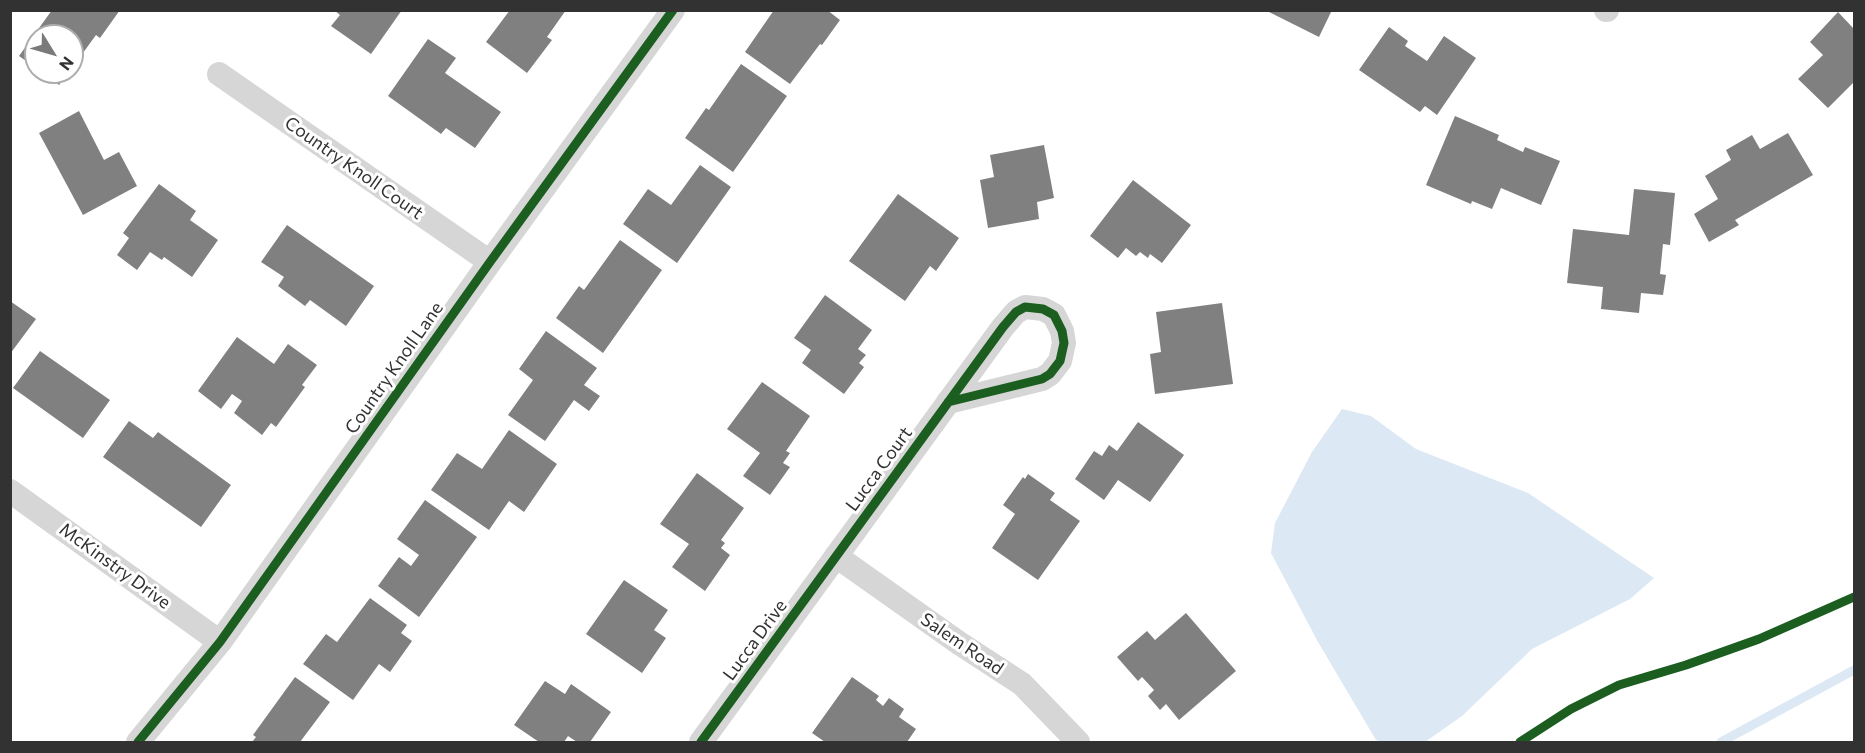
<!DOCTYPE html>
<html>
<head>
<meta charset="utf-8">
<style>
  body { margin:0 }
  #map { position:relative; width:1865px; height:753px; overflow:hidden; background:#fff; font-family:Commissioner,sans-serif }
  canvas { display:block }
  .frame { position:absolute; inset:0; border:12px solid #323232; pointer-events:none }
  .north { position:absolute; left:24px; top:24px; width:60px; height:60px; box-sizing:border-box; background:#fff; border:2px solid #adadad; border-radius:50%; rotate:127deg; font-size:16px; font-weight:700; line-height:24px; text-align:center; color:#323232 }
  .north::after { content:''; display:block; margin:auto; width:21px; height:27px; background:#7a7a7a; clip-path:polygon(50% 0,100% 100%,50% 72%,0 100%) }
</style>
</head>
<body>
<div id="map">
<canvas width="1865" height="753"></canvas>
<div class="frame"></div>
<div class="north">N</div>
</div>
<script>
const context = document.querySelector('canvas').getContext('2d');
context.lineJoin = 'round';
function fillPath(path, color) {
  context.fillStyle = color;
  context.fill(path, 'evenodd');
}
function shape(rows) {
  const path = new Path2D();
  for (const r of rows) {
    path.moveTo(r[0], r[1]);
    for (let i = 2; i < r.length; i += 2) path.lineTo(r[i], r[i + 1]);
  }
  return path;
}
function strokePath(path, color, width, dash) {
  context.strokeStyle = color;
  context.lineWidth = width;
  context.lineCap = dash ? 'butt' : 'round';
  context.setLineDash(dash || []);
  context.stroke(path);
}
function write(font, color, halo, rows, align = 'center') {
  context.font = font + ' Commissioner,sans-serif';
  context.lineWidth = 6;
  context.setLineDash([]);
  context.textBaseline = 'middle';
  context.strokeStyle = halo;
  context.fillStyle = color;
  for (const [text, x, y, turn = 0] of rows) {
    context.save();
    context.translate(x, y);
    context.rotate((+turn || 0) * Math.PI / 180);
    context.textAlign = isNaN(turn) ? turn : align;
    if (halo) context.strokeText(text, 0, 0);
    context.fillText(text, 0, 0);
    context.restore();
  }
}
fillPath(shape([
  [1342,409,1371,416,1416,449,1528,493,1654,578,1630,599,1532,649,1462,716,1425,742,1383,742,1376,740,1318,642,1271,553,1275,523,1312,452]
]), '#dce8f4');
strokePath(shape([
  [1721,742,1854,670]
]), '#dce8f4', 9);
fillPath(shape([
  [52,10,120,10,100,38,96,35,72,68,72,36,36,36,36,68,19,56],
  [334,10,402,10,371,54,331,26,340,15],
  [510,10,566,10,547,37,552,40,527,73,486,42],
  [774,10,827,10,840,20,822,45,820,44,790,84,745,52],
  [1265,10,1332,10,1319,37],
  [1838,12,1854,29,1854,82,1828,108,1798,79,1823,55,1810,42],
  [1389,27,1408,41,1405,46,1427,61,1444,36,1476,58,1437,115,1425,106,1420,112,1359,70],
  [428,39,456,58,445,73,501,112,475,148,446,128,441,134,388,96],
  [741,64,787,96,733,172,685,138,706,108,709,110],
  [41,72,69,72,59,85],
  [79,111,104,160,119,152,137,186,83,215,39,133],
  [1455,116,1499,135,1497,140,1523,152,1525,147,1560,161,1541,205,1501,188,1492,209,1472,201,1471,204,1426,185],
  [1788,133,1813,175,1735,220,1739,225,1709,242,1694,214,1718,199,1705,176,1731,160,1726,150,1752,135,1760,149],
  [1044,145,1054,198,1037,202,1039,219,988,228,980,180,994,177,990,155],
  [700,165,731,187,677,263,623,224,648,189,671,205],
  [1133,180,1191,225,1162,263,1150,254,1148,258,1140,252,1136,256,1126,248,1118,258,1090,236],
  [159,184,196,211,190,220,218,240,192,277,164,257,162,260,150,252,137,270,117,255,129,238,123,233],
  [1634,189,1675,193,1670,245,1663,244,1660,274,1666,275,1663,295,1641,293,1639,313,1601,309,1603,287,1567,283,1573,229,1629,235],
  [898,194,959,238,936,271,930,266,905,301,849,261],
  [287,225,374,286,346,326,310,300,305,306,278,286,284,277,261,262],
  [620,240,662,270,603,353,556,318,579,286,584,290],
  [825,295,872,330,858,349,866,355,859,363,864,367,844,394,802,363,811,350,794,338],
  [10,301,36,319,10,354],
  [1222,303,1233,384,1155,394,1150,354,1161,352,1156,312],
  [546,331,597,368,584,385,600,396,589,411,574,400,545,441,508,415,533,380,519,369],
  [237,337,274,364,288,344,317,365,302,385,305,387,276,427,271,423,262,435,234,413,242,401,232,394,221,409,198,391],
  [40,351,110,400,83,438,13,388],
  [762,382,810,416,786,451,790,453,783,463,790,467,770,495,743,476,760,453,727,429],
  [129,421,153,438,158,432,231,485,201,527,103,457],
  [1138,422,1184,455,1150,502,1118,480,1104,500,1075,479,1094,451,1102,456,1109,445,1117,451],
  [509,430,557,464,524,512,509,501,489,530,431,490,457,453,482,469],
  [697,473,744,508,721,540,725,543,721,548,730,555,705,591,672,567,689,544,660,524],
  [1028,474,1055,493,1050,500,1080,521,1038,580,992,548,1015,514,1003,505,1023,477,1025,479],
  [425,500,477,537,419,617,378,586,399,557,411,566,419,555,397,539],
  [624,580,668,610,654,630,666,638,642,673,586,634],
  [370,598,407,625,401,633,412,641,390,672,379,664,353,700,303,664,326,634,337,642],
  [1186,613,1236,671,1179,720,1166,704,1160,710,1148,696,1154,690,1142,677,1138,681,1117,657,1147,631,1155,640],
  [295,677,330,702,300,742,252,742,256,737,253,735],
  [852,677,879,696,876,700,883,706,889,698,904,709,899,717,916,729,907,742,825,742,812,733],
  [545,681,565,694,571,684,611,712,590,742,577,742,568,736,564,742,539,742,514,725]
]), '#808080');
strokePath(shape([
  [1606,10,1607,10],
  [219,74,490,262],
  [10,491,220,642],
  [836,556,959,643,1022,684,1078,742],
  [138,742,220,642,490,262,673,10],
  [701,742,1003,327,1016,312,1025,307,1043,309,1054,315,1062,331,1064,343,1060,361,1050,374,1042,379,948,402]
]), '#d6d6d6', 24);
strokePath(shape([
  [138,742,220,642,490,262,673,10],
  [701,742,1003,327,1016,312,1025,307,1043,309,1054,315,1062,331,1064,343,1060,361,1050,374,1042,379,948,402],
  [1520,742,1571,709,1619,685,1686,665,1759,639,1854,597]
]), '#1b5e20', 9);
write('18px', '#323232', '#fff', [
  ["Country Knoll Court",354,168,35],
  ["Country Knoll Lane",394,368,-55],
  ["Lucca Court",879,469,-54],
  ["McKinstry Drive",115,566,36],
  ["Lucca Drive",755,640,-54],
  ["Salem Road",962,644,34]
]);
</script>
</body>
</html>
